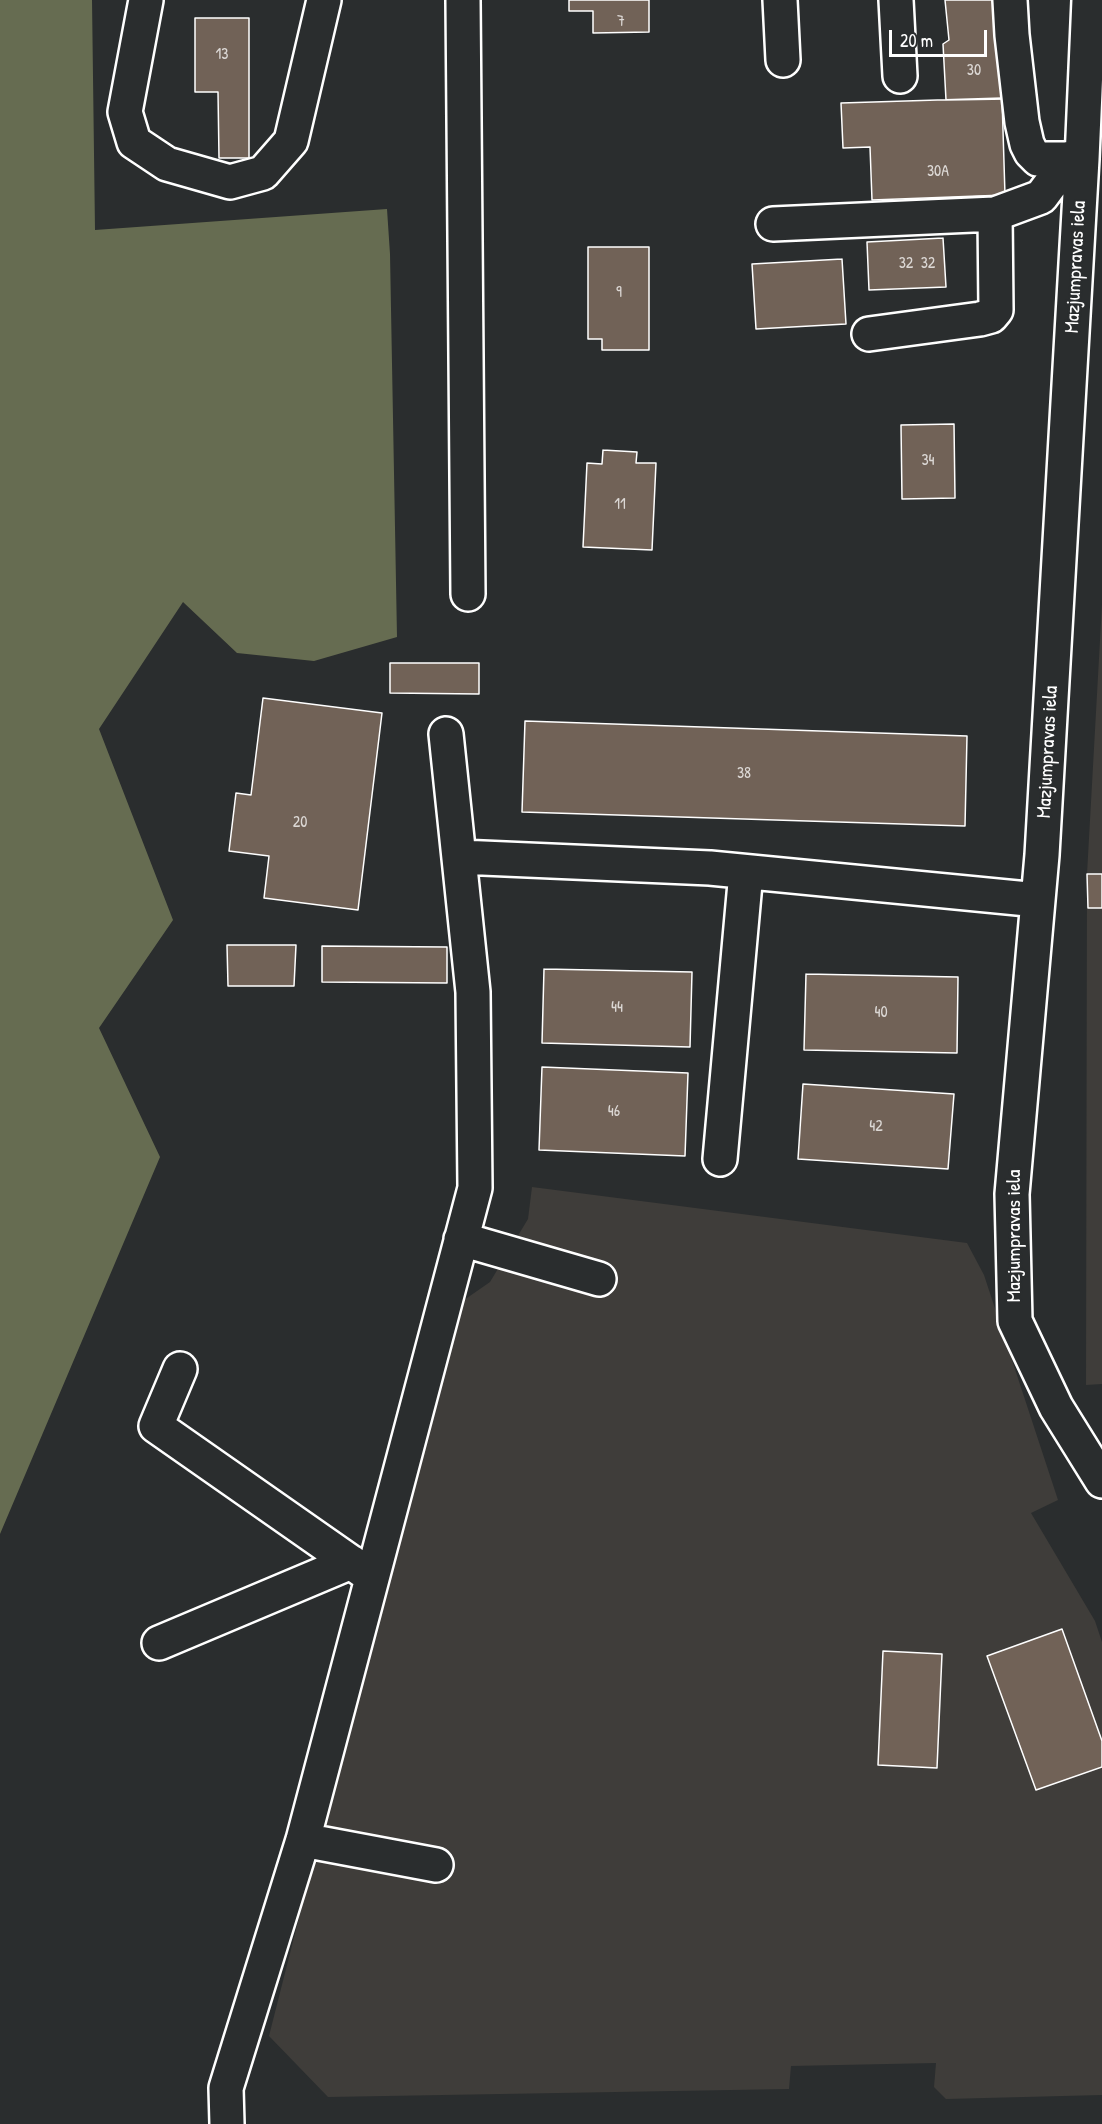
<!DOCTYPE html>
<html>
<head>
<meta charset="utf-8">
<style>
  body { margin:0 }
  #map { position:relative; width:1102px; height:2124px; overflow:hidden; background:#2a2d2e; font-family:"Patrick Hand",sans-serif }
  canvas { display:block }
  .scale { position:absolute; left:889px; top:30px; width:98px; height:27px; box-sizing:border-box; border:3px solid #fff; border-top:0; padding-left:8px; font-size:18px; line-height:21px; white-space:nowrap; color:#fff; -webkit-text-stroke:4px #2a2d2e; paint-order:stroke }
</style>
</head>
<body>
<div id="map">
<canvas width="1102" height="2124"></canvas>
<div class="scale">20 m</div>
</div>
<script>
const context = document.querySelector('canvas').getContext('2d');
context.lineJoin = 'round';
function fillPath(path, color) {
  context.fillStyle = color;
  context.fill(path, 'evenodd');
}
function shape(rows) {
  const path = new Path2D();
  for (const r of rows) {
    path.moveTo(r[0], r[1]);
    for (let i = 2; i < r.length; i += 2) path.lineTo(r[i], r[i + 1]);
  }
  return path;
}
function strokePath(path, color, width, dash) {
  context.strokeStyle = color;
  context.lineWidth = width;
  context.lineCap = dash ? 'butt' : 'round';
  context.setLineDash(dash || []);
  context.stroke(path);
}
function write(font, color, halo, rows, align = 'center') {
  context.font = font + ' "Patrick Hand",sans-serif';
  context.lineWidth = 4.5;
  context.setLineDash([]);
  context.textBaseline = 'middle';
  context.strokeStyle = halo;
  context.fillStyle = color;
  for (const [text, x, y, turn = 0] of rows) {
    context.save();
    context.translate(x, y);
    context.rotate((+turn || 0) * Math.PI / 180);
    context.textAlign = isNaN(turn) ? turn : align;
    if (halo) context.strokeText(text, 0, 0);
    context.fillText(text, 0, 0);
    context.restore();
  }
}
fillPath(shape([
  [1102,604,1102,1384,1086,1385,1087,874],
  [532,1187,967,1243,984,1275,1058,1500,1031,1513,1095,1621,1102,1642,1102,2095,946,2099,934,2087,936,2063,791,2066,789,2089,328,2097,269,2036,454,1307,490,1282,528,1219]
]), '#3f3d3a');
fillPath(shape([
  [0,0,92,0,95,230,387,209,390,254,397,637,314,661,237,653,183,602,99,729,173,920,99,1028,160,1157,0,1534]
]), '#666c51');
const building = shape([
  [569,0,649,0,649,32,593,33,593,11,569,11,569,0],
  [945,0,993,0,1008,99,946,100,943,44,949,40,945,0],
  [195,18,249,18,249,158,219,158,218,92,195,92,195,18],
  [1002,98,1005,195,872,200,870,147,843,148,841,103,1002,98],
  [943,238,946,287,869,290,867,242,943,238],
  [588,247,649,247,649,350,602,350,602,339,588,339,588,247],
  [842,259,846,324,756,329,752,264,842,259],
  [954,424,955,498,902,499,901,425,954,424],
  [603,450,637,452,636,463,656,463,652,550,583,547,587,463,602,464,603,450],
  [390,663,479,663,479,694,390,693,390,663],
  [263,698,382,713,358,910,264,898,269,856,229,851,236,793,251,795,263,698],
  [525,721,967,736,965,826,522,812,525,721],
  [1087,874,1102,874,1102,908,1088,908,1087,874],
  [227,945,296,945,294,986,228,986,227,945],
  [322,946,447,947,447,983,322,982,322,946],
  [544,969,692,972,690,1047,542,1043,544,969],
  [806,974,958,977,957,1053,804,1050,806,974],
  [542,1067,688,1073,685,1156,539,1150,542,1067],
  [803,1084,954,1094,948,1169,798,1159,803,1084],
  [1062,1629,1102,1741,1102,1767,1036,1790,987,1656,1062,1629],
  [883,1651,942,1654,937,1768,878,1765,883,1651]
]);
fillPath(building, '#716257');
strokePath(building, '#fff', 1.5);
const minor = shape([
  [146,0,125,112,134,142,167,164,230,182,263,173,291,141,324,0],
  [463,0,468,594],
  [780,0,783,60],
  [896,0,900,76],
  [1010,0,1012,35,1022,122,1027,144,1031,152,1038,159,1082,159],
  [1089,0,1082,159,1042,855,1012,1194,1015,1321,1056,1407,1102,1481],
  [773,224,995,214,1041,197,1070,158],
  [869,334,980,319,991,316,996,310,995,214],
  [460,857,710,868,1038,900],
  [720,1159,746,872],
  [461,1239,599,1279],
  [180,1369,156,1426,372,1577],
  [159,1643,351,1562],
  [303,1840,436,1865],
  [227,2124,226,2088,303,1840,475,1188,473,992,446,734]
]);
strokePath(minor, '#fff', 38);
strokePath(minor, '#2a2d2e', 33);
write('16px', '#dcd8d5', null, [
  ["7",621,22],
  ["13",222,55],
  ["30",974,71],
  ["30A",938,172],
  ["32",906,264],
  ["32",928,264],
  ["9",619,293],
  ["34",928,461],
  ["11",620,505],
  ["38",744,774],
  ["20",300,823],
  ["44",617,1008],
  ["40",881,1013],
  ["46",614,1112],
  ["42",876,1127]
]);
write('20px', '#fff', '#2a2d2e', [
  ["Mazjumpravas iela",1076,267,-87],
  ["Mazjumpravas iela",1048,752,-87],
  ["Mazjumpravas iela",1015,1236,-90]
]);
</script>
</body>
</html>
